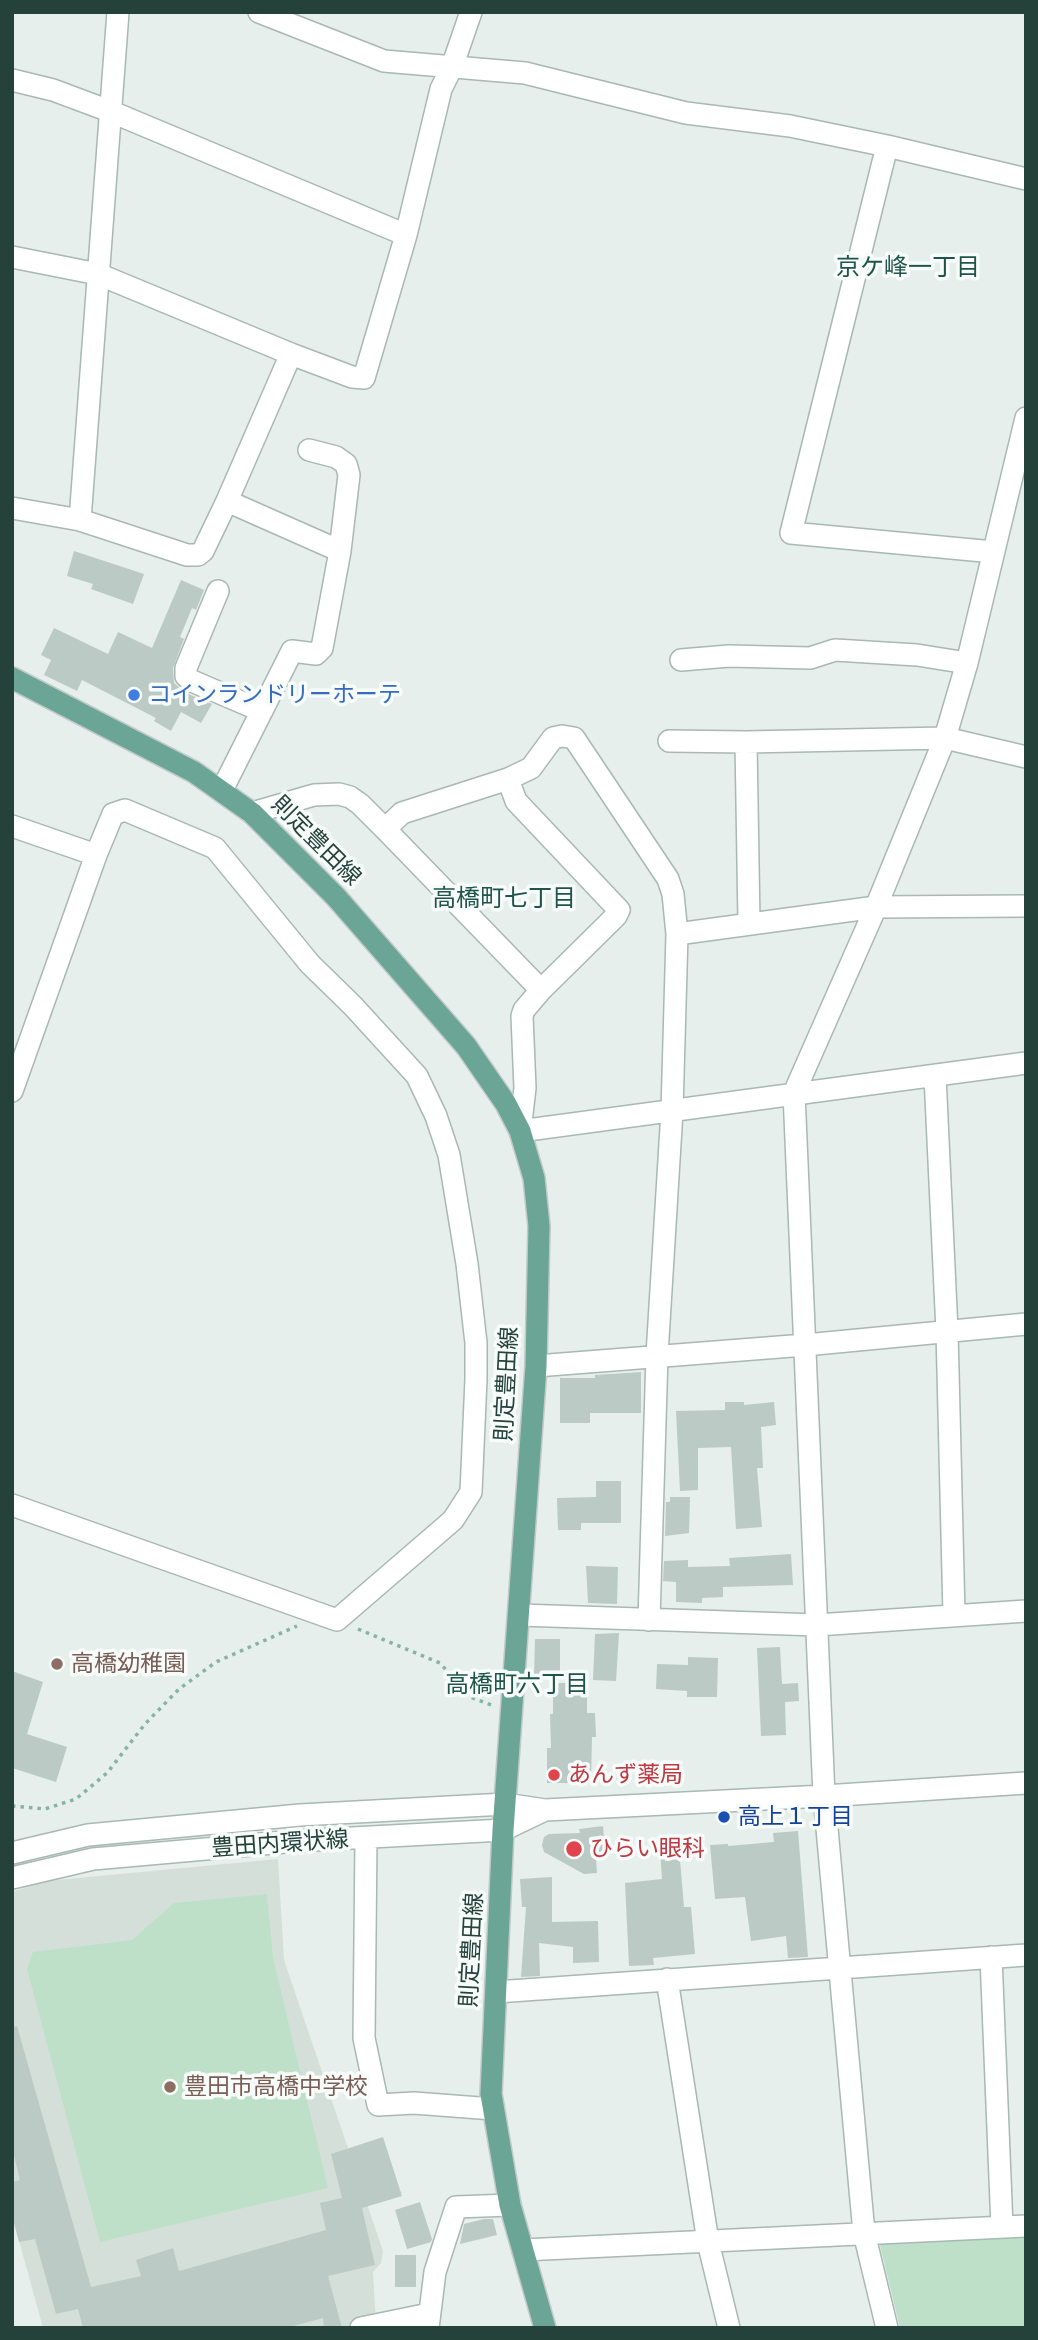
<!DOCTYPE html>
<html>
<head>
<meta charset="utf-8">
<style>
  body { margin:0 }
  #map { position:relative; width:1038px; height:2340px; overflow:hidden; background:#e6efeb; font-family:Inter,sans-serif }
  canvas { display:block }
  .frame { position:absolute; inset:0; border:14px solid #24423a; pointer-events:none }
</style>
</head>
<body>
<div id="map">
<canvas width="1038" height="2340"></canvas>
<div class="frame"></div>
</div>
<script>
const context = document.querySelector('canvas').getContext('2d');
context.lineJoin = 'round';
function fillPath(path, color) {
  context.fillStyle = color;
  context.fill(path, 'evenodd');
}
function shape(rows) {
  const path = new Path2D();
  for (const r of rows) {
    path.moveTo(r[0], r[1]);
    for (let i = 2; i < r.length; i += 2) path.lineTo(r[i], r[i + 1]);
  }
  return path;
}
function strokePath(path, color, width, dash) {
  context.strokeStyle = color;
  context.lineWidth = width;
  context.lineCap = dash ? 'butt' : 'round';
  context.setLineDash(dash || []);
  context.stroke(path);
}
function write(font, color, halo, rows, align = 'center') {
  context.font = font + ' Inter,"Noto Sans JP",sans-serif';
  context.lineWidth = 7;
  context.setLineDash([]);
  context.textBaseline = 'middle';
  context.strokeStyle = halo;
  context.fillStyle = color;
  for (const [text, x, y, turn = 0] of rows) {
    context.save();
    context.translate(x, y);
    context.rotate((+turn || 0) * Math.PI / 180);
    context.textAlign = isNaN(turn) ? turn : align;
    if (halo) context.strokeText(text, 0, 0);
    context.fillText(text, 0, 0);
    context.restore();
  }
}
fillPath(shape([
  [278,1859,284,1960,383,2251,381,2263,373,2272,376,2323,349,2328,43,2328,12,2215,12,1892,46,1881]
]), '#d4dfda');
fillPath(shape([
  [267,1894,273,1958,328,2188,100,2242,27,1969,33,1952,132,1940,174,1903],
  [1026,2237,1026,2328,900,2328,879,2241]
]), '#bfe0c8');
fillPath(shape([
  [74,551,144,574,133,604,91,589,93,584,67,576],
  [181,580,204,590,196,610,192,608,180,637,184,639,173,668,174,683,186,693,212,704,201,723,181,712,171,731,154,721,156,718,82,680,77,691,44,675,51,660,41,655,54,628,108,654,118,632,152,648],
  [641,1372,641,1413,590,1413,590,1423,560,1423,560,1378,595,1378,595,1375],
  [725,1402,744,1402,744,1405,774,1402,776,1425,761,1427,763,1468,757,1468,762,1527,736,1529,731,1447,698,1448,698,1490,680,1491,676,1411,725,1410],
  [596,1481,621,1481,621,1523,581,1523,581,1530,558,1530,557,1498,596,1497],
  [670,1497,690,1497,689,1533,665,1536,666,1502,670,1502],
  [791,1554,793,1585,723,1587,723,1597,702,1598,702,1603,676,1602,676,1582,663,1581,664,1561,688,1560,688,1567,730,1566,729,1558],
  [586,1566,618,1567,617,1604,588,1603],
  [619,1633,616,1681,593,1680,595,1634],
  [535,1639,560,1639,560,1678,534,1677],
  [780,1647,782,1684,798,1683,799,1701,785,1702,786,1735,761,1736,757,1648],
  [688,1657,718,1658,717,1697,687,1697,687,1691,656,1689,657,1664,688,1665],
  [12,1671,43,1682,27,1734,67,1747,56,1782,12,1768],
  [553,1683,587,1683,587,1713,595,1713,596,1737,592,1737,591,1783,547,1783,547,1748,551,1748,550,1714,553,1714],
  [603,1826,606,1858,596,1858,597,1873,584,1874,544,1852,542,1845,544,1837,549,1834,580,1833,579,1829],
  [798,1831,808,1957,788,1958,786,1936,751,1941,745,1897,715,1899,710,1845,728,1844,728,1846,774,1842,773,1833],
  [679,1848,684,1907,691,1907,695,1954,653,1958,654,1965,629,1966,625,1883,662,1879,660,1849],
  [552,1877,552,1922,598,1921,599,1962,573,1963,573,1947,539,1943,540,1976,521,1977,526,1907,522,1907,520,1879],
  [17,2026,91,2287,141,2276,136,2260,173,2248,179,2271,326,2230,320,2203,342,2198,331,2154,383,2137,402,2196,362,2208,375,2265,328,2276,342,2328,324,2328,323,2318,286,2328,83,2328,78,2309,56,2314,35,2239,19,2242,12,2215,12,2182,20,2180,12,2147,12,2027],
  [420,2202,432,2239,431,2242,407,2249,395,2210],
  [484,2219,493,2219,497,2235,460,2244,464,2224],
  [395,2255,416,2255,416,2287,395,2287]
]), '#bbcac4');
const minor = shape([
  [259,12,384,61,525,73,686,113,790,126,887,146,1026,179],
  [12,80,53,90,112,112,406,235],
  [887,146,791,533,994,552],
  [12,257,98,274,291,354,352,377,364,378,406,235,441,89,452,67,471,12],
  [227,501,340,551],
  [12,508,80,520,187,555,198,555,203,551,227,501,291,354],
  [80,520,118,12],
  [218,591,186,668,186,676,192,681,262,711],
  [681,660,729,656,810,658,835,650,917,655,967,663],
  [669,741,746,742],
  [222,790,292,651,316,654,322,648,340,551,349,475,346,464,336,457,309,450],
  [252,813,314,795,339,794,350,797,360,804,385,829,402,813,508,779,531,768,553,738,562,736,574,738,668,879,673,894,677,934],
  [12,826,96,855],
  [385,829,541,990,616,916,619,910,516,801,508,779],
  [749,923,746,742,945,738,1026,757],
  [541,990,524,1010,522,1016,525,1088,520,1131,1026,1063],
  [935,1076,947,1331,954,1615],
  [12,1091,96,855,113,814,125,810,215,848,310,964,353,1006,417,1076,436,1116,449,1155,467,1264,476,1343,476,1379,471,1492,453,1520,337,1620,12,1505],
  [536,1366,805,1345,1026,1324],
  [520,1615,817,1625,1026,1611],
  [649,1620,657,1355,672,1111,677,934,876,907,1026,906],
  [366,1838,364,2038,378,2105,414,2103,493,2109],
  [12,1853,88,1835,300,1815,505,1804,545,1810,824,1796,1026,1783],
  [12,1878,93,1859,296,1841,503,1830,545,1810],
  [991,1957,1002,2227],
  [667,1979,708,2242,729,2328],
  [496,1992,1026,1955],
  [523,2250,1026,2226],
  [361,2328,429,2314],
  [428,2328,435,2272,456,2207,510,2205],
  [887,2328,864,2233,824,1796,794,1093,876,907,945,738,967,663,1026,418]
]);
const major = shape([
  [12,678,194,772,252,813,336,897,466,1046,506,1104,520,1131,534,1178,539,1226,536,1366,503,1830,491,2094,510,2205,545,2328]
]);
strokePath(minor, '#a8b8b2', 24);
strokePath(major, '#c2cac8', 24);
strokePath(shape([
  [358,1629,440,1663,470,1697,494,1706],
  [12,1806,45,1809,76,1799,107,1773,145,1724,179,1689,216,1662,297,1626]
]), '#86b3a5', 3.5, [3.5, 5]);
strokePath(minor, '#fff', 21);
strokePath(major, '#6aa596', 21);
for (const [x, y, r, color] of [
  [134,695,7,"#3f7fe0"],
  [57,1664,7,"#8d6e63"],
  [554,1775,7,"#e0444e"],
  [724,1817,7,"#1a4fb4"],
  [574,1849,9,"#e0444e"],
  [170,2087,7,"#8d6e63"]
]) {
  const dot = new Path2D();
  dot.arc(x, y, r, 0, 2 * Math.PI);
  context.fillStyle = color;
  context.fill(dot);
  strokePath(dot, '#f7fbf9', 2.5);
}
write('23px', '#366cbe', '#f7fbf9', [
  ["コインランドリーホーテ",148,695]
], 'left');
write('23px', '#24423a', '#f7fbf9', [
  ["則定豊田線",316,841,45],
  ["則定豊田線",507,1384,-87],
  ["豊田内環状線",280,1844,-4],
  ["則定豊田線",472,1950,-87]
]);
write('23px', '#785e54', '#f7fbf9', [
  ["高橋幼稚園",71,1664],
  ["豊田市高橋中学校",184,2087]
], 'left');
write('23px', '#be3a42', '#f7fbf9', [
  ["あんず薬局",568,1775],
  ["ひらい眼科",590,1849]
], 'left');
write('23px', '#164399', '#f7fbf9', [
  ["高上１丁目",738,1817]
], 'left');
write('24px', '#1f5548', '#f7fbf9', [
  ["京ケ峰一丁目",908,268],
  ["高橋町七丁目",504,899],
  ["高橋町六丁目",517,1685]
]);
</script>
</body>
</html>
